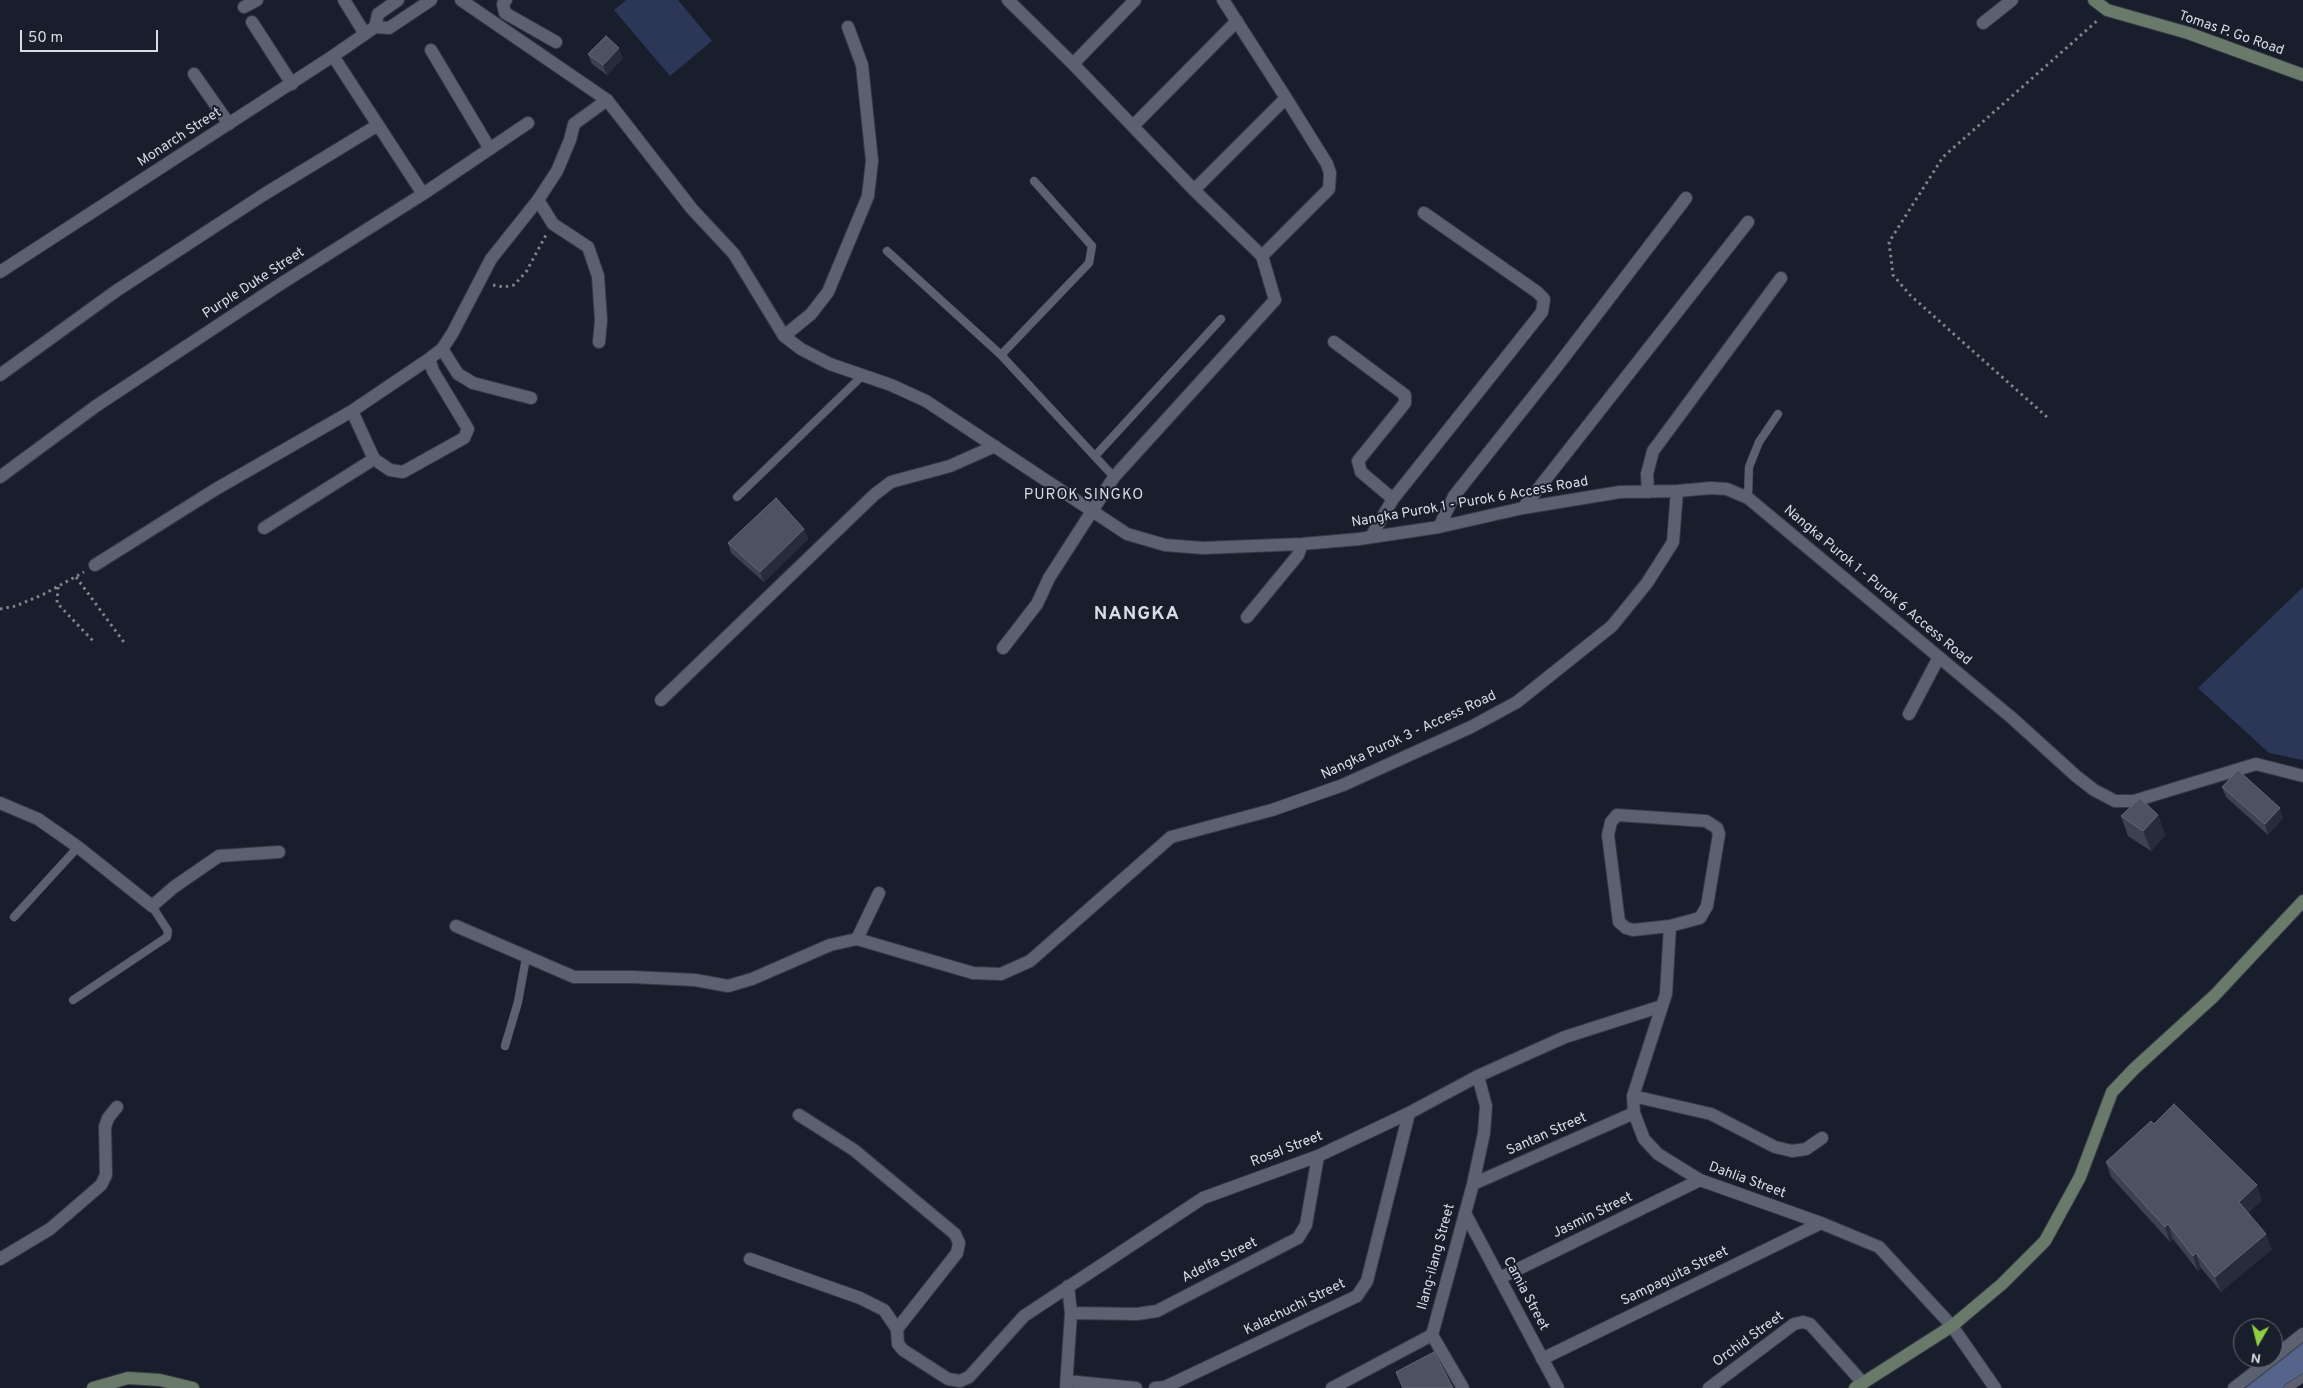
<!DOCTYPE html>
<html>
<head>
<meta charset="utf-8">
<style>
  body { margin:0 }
  #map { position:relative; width:2303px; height:1388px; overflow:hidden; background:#181e2b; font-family:Overpass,sans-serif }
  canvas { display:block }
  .north { position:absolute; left:2233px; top:1318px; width:50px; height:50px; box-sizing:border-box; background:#181e2b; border:1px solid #656a75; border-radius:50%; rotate:188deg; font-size:14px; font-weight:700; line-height:20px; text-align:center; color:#d8dbe5 }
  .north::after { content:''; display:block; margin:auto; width:18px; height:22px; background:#90cd40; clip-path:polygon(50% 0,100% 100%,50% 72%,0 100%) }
  .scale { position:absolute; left:20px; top:30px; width:138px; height:22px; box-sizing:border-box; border:2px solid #d8dbe5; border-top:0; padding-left:6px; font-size:15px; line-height:18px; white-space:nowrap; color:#d8dbe5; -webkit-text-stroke:4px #181e2b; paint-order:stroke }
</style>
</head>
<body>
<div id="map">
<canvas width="2303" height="1388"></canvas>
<div class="north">N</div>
<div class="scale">50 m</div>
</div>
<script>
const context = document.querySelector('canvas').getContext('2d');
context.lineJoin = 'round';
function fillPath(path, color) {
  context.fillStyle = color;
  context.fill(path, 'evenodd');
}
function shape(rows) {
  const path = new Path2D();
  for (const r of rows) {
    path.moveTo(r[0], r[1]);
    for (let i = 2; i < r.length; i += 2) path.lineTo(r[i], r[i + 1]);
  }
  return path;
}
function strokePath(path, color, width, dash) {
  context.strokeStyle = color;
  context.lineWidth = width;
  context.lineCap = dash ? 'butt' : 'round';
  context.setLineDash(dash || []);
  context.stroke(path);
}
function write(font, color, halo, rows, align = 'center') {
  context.font = font + ' Overpass,sans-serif';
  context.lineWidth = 4;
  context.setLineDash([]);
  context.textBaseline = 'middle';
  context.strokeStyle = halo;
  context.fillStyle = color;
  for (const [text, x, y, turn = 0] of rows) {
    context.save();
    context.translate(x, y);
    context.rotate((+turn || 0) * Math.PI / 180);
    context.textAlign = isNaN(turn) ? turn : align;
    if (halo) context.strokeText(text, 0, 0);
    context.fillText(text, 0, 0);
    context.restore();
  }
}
fillPath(shape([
  [626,0,678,0,712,41,670,76,614,10],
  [2303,587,2303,760,2269,753,2198,688]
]), '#2c3758');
strokePath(shape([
  [2262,1388,2303,1357]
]), '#55648b', 32);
const lane = shape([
  [887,251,1001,355,1114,477],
  [1001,355,1089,263,1092,246,1034,181],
  [1095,456,1221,319],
  [737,497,862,376],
  [1748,498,1749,467,1759,442,1778,414],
  [14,917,78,847],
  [73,1000,167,937,168,931,152,906],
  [505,1046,518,1002,526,958],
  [2288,1388,2303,1378]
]);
const street = shape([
  [344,0,365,34],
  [461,0,607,100,692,209,734,254,784,336,801,349,830,364,891,385,926,401,1127,534,1165,545,1203,548,1302,544,1359,539,1439,527,1523,508,1620,492,1677,491,1711,488,1727,489,1748,498,2012,718,2076,776,2094,790,2115,801,2134,801,2256,764,2303,776],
  [506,0,503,4,505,13,556,42],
  [1223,0,1286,98,1327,164,1330,173,1329,189,1262,256],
  [244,7,257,0],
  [252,22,292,84],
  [1983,23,2012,0],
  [375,27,389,28,431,0],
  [431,50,490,149],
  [333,56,423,194],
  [1073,64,1135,0],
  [194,74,229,124],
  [1133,126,1237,21],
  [1194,190,1286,98],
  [538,200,553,224,588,247,598,276,601,320,599,342],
  [0,272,333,56,375,27,378,14,398,0],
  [784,336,811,314,828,292,868,196,872,161,862,65,848,27],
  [1334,342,1405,395,1405,403,1358,461,1361,472,1393,499],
  [442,349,458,374,473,383,531,398],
  [429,359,442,349,452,334,491,259,538,200,557,171,570,140,574,124,607,100],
  [0,375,116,291,263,195,378,125],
  [0,477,96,406,279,285,423,194,528,123],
  [1648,492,1647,474,1653,451,1781,278],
  [1523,508,1748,222],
  [1439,527,1454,496,1555,369,1686,198],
  [264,528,374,459],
  [1372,535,1393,499,1542,312,1544,299,1537,292,1424,213],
  [95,565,216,489,352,411,429,359,433,371,468,429,464,438,403,472,390,470,374,459,352,411],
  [1247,617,1298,555,1302,544],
  [1003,648,1037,604,1049,578,1114,477,1275,300,1262,256,1194,190,1073,64,1008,0],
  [661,700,874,495,891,482,950,466,995,446],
  [1909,714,1939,657],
  [0,803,38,819,78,847,152,906,174,887,219,856,279,852],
  [1617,815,1706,821,1717,828,1719,834,1707,906,1700,918,1670,926,1633,930,1626,928,1619,922,1608,835,1611,822,1617,815],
  [456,926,574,977,633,977,695,980,728,986,752,979,830,945,857,939,973,973,1001,974,1030,961,1171,837,1272,810,1343,785,1471,727,1517,702,1612,626,1647,583,1673,542,1677,491],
  [1670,926,1666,994,1633,1096,1634,1113,1644,1139,1658,1154,1700,1180,1821,1223,1879,1247,1952,1326,1995,1388],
  [857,939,879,893],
  [1633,1096,1711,1114,1775,1147,1792,1151,1806,1149,1822,1138],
  [799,1115,854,1150,955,1234,959,1243,957,1253,897,1329],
  [1473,1184,1634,1113],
  [1465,1213,1558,1388],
  [0,1259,50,1229,101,1185,106,1175,105,1127,108,1118,117,1107],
  [750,1259,860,1298,884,1310,897,1329,898,1344,903,1350,948,1379,960,1381,969,1377,1024,1316,1203,1198,1318,1156,1409,1113,1478,1076,1565,1037,1662,1006],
  [1500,1278,1700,1180],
  [1071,1313,1137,1314,1157,1311,1298,1238,1306,1225,1318,1156],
  [1432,1335,1463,1388],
  [2273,1358,2303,1334],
  [1542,1359,1821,1223],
  [1067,1381,1136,1388],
  [1066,1388,1071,1313,1068,1286],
  [1155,1388,1165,1387,1357,1296,1367,1281,1409,1113],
  [1332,1388,1432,1335,1473,1184,1484,1133,1486,1106,1478,1076],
  [1709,1388,1794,1324,1803,1322,1810,1324,1863,1383],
  [2234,1388,2273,1358]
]);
const secondary = shape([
  [2094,0,2107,10,2188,33,2303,75],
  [93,1388,128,1378,160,1380,193,1388],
  [1855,1388,1952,1326,2002,1284,2045,1241,2080,1177,2112,1092,2134,1069,2214,996,2303,901]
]);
strokePath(lane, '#373a45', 9);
strokePath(street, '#373a45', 14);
strokePath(secondary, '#373a45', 14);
strokePath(shape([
  [493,285,504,287,514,285,526,272,546,235],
  [2047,417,1910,295,1893,275,1889,242,1943,157,2098,20],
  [76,577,126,645],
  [58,587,57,603,95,643],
  [0,609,16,606,44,594,84,572]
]), '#7f838e', 3, [2.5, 4]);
strokePath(lane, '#5b6171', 8);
strokePath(street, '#5b6171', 12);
strokePath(secondary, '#697a6b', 12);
fillPath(shape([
  [588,54,623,58,607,75,592,64],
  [804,529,808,539,764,582,731,553,728,543],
  [2222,787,2283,818,2268,835,2226,797],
  [2158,815,2165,835,2151,851,2128,836,2121,816],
  [2154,1124,2262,1200,2248,1213,2272,1249,2221,1292,2201,1268,2198,1271,2173,1239,2170,1242,2111,1177,2106,1162]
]), '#3c4250');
fillPath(shape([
  [619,48,623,58,607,75,603,65],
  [804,529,808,539,764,582,760,572],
  [2280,808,2283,818,2268,835,2265,824],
  [2158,815,2165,835,2151,851,2143,831],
  [2257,1185,2262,1200,2244,1217,2239,1202],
  [2168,1224,2173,1239,2170,1242,2165,1227],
  [2266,1234,2272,1249,2221,1292,2215,1277],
  [2196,1253,2201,1268,2198,1271,2193,1256]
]), '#262c3b');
const building = shape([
  [606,36,619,48,603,65,588,54,606,36],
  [776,498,804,529,760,572,728,543,776,498],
  [2238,770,2280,808,2265,824,2222,787,2238,770],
  [2140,798,2158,815,2143,831,2121,816,2140,798],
  [2174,1104,2257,1185,2239,1202,2266,1234,2215,1277,2196,1253,2193,1256,2168,1224,2165,1227,2106,1162,2151,1121,2154,1124,2174,1104],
  [1434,1352,1453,1388,1403,1388,1396,1372,1434,1352]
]);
fillPath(building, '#4d5260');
strokePath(building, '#626875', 1);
write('14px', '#d8dbe5', '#181e2b', [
  ["Tomas P. Go Road",2231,34,19],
  ["Monarch Street",180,138,-33],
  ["Purple Duke Street",254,284,-33],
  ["Nangka Purok 1 - Purok 6 Access Road",1470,503,-10],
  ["Nangka Purok 1 - Purok 6 Access Road",1877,586,40],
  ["Nangka Purok 3 - Access Road",1409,736,-25],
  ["Santan Street",1547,1135,-24],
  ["Rosal Street",1287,1150,-21],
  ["Dahlia Street",1747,1181,20],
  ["Jasmin Street",1593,1216,-26],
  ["Ilang-ilang Street",1437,1257,-75],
  ["Adelfa Street",1220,1261,-27],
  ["Sampaguita Street",1675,1277,-26],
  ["Camia Street",1525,1294,62],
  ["Kalachuchi Street",1295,1308,-26],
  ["Orchid Street",1749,1340,-36]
]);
context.letterSpacing = '1px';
write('15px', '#d8dbe5', '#181e2b', [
  ["PUROK SINGKO",1084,496]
]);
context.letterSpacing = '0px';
context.letterSpacing = '1px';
write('bold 19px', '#d8dbe5', '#181e2b', [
  ["NANGKA",1137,615]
]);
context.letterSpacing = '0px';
</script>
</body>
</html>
